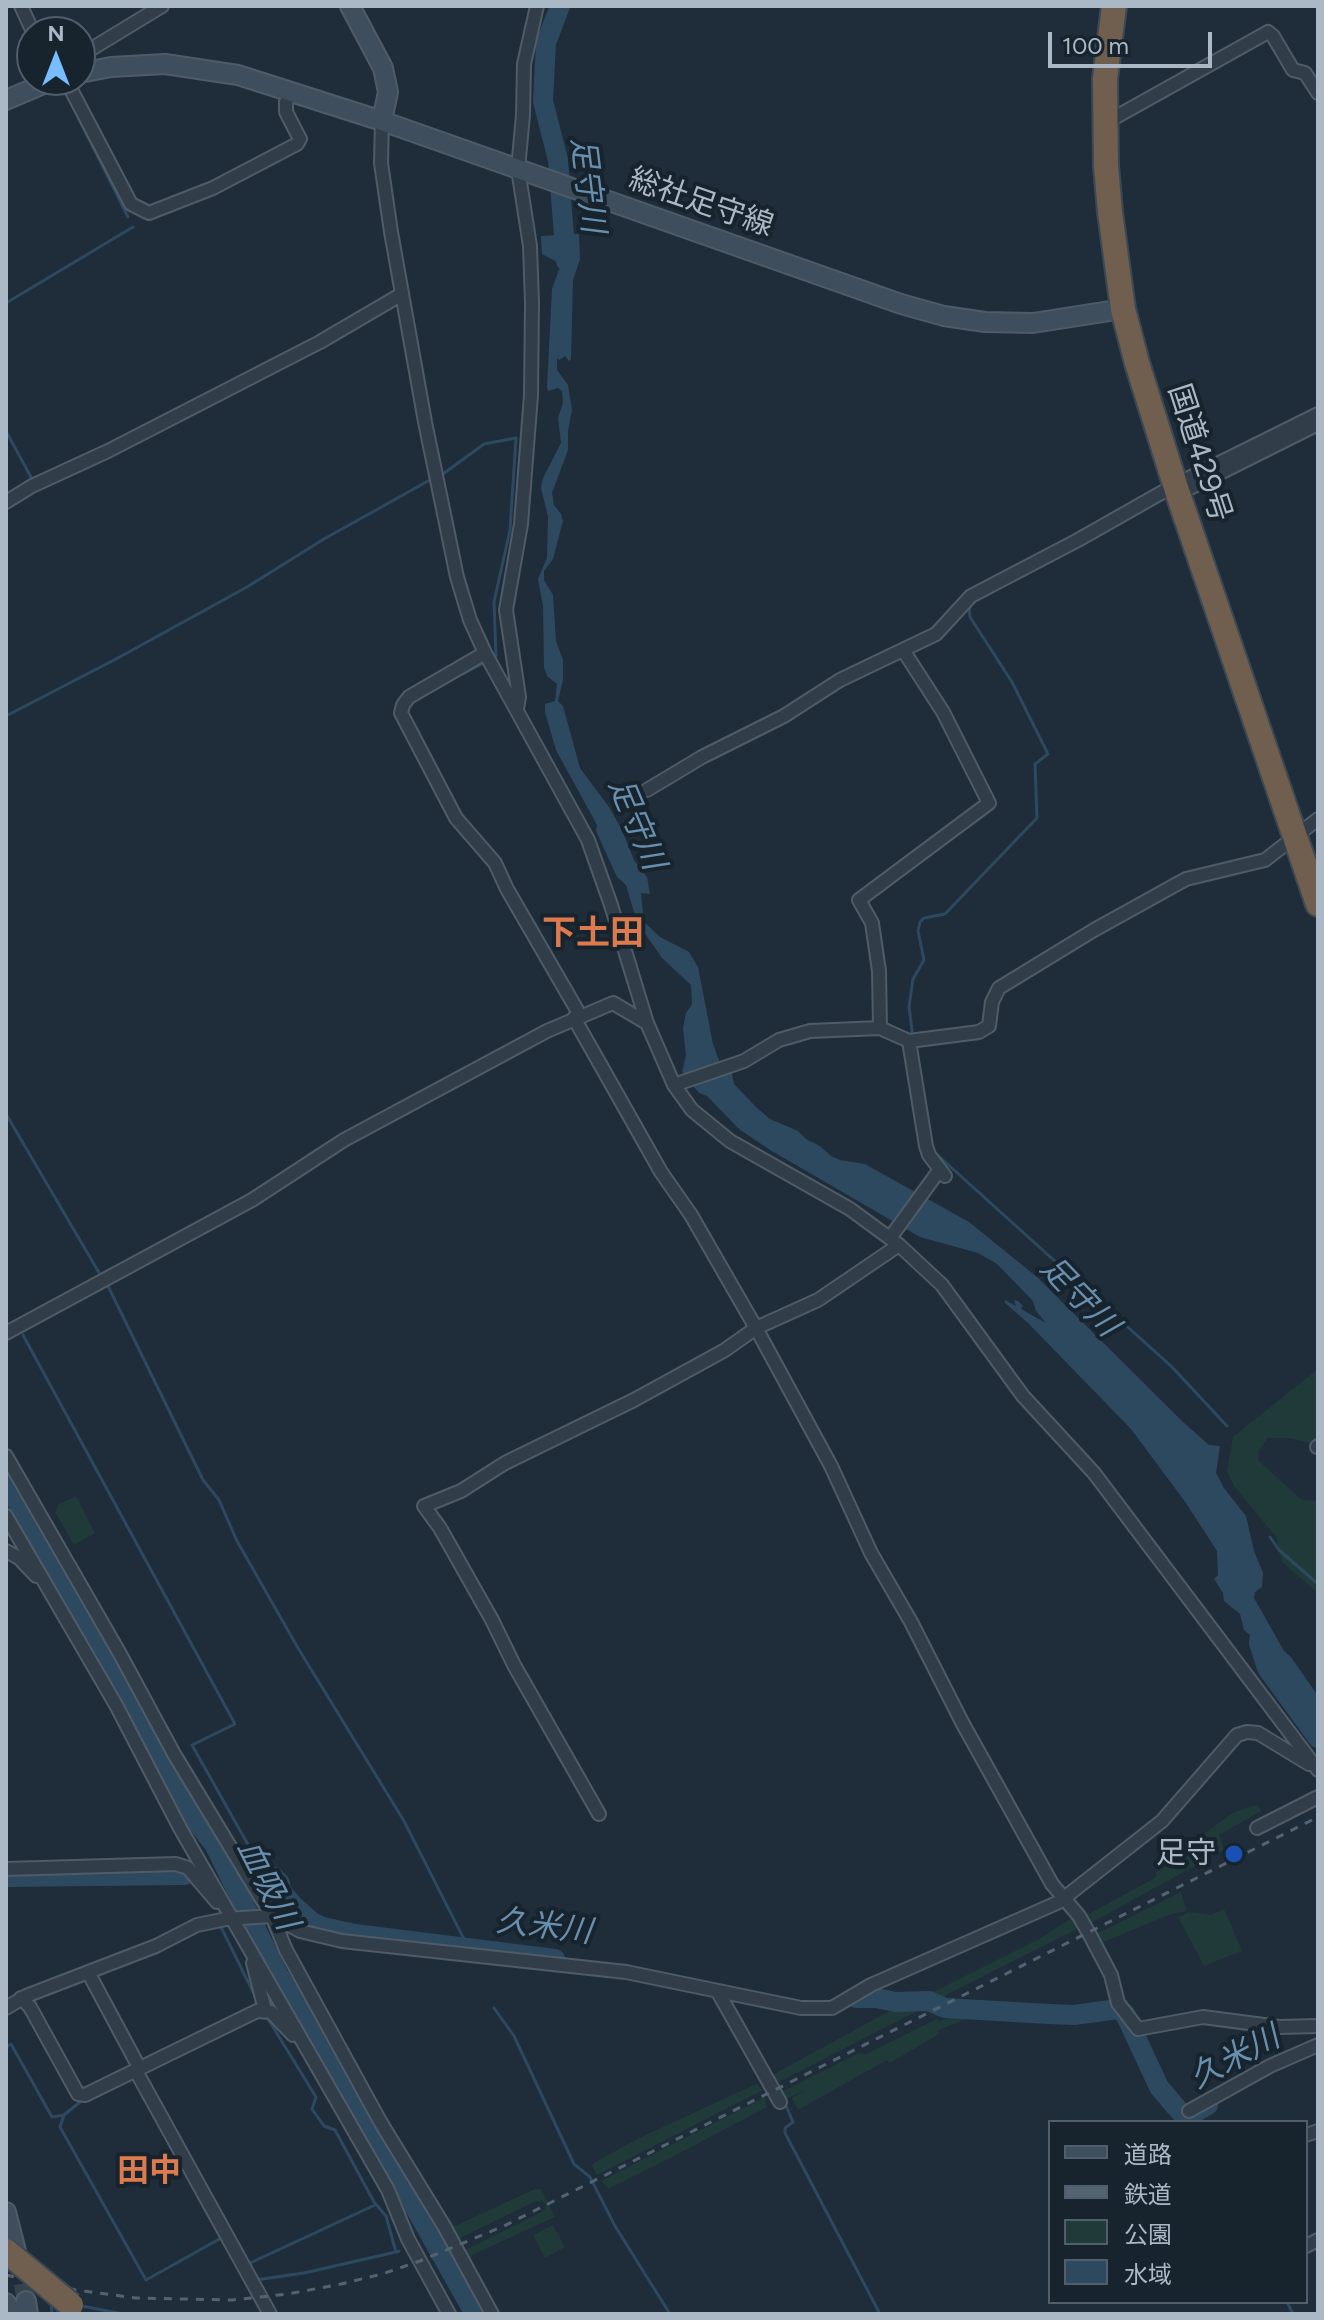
<!DOCTYPE html>
<html>
<head>
<meta charset="utf-8">
<style>
  body { margin:0 }
  #map { position:relative; width:1324px; height:2320px; overflow:hidden; background:#1e2d39; font-family:Figtree,"Noto Sans JP",sans-serif }
  canvas { display:block }
  .frame { position:absolute; inset:0; border:8px solid #abb9c6; pointer-events:none }
  .legend { position:absolute; left:1048px; top:2120px; width:260px; height:184px; box-sizing:border-box; background:#17232d; border:2px solid #525f6a; margin:0; padding:10px 14px; list-style:none; font-size:24px; color:#abb9c6 }
  .legend li { display:flex; align-items:center; gap:16px; height:40px }
  .legend b { width:40px; border:2px solid #525f6a }
  .north { position:absolute; left:16px; top:16px; width:80px; height:80px; box-sizing:border-box; background:#17232d; border:2px solid #525f6a; border-radius:50%; rotate:0deg; font-size:22px; font-weight:700; line-height:32px; text-align:center; color:#abb9c6 }
  .north::after { content:''; display:block; margin:auto; width:28px; height:36px; background:#78bdff; clip-path:polygon(50% 0,100% 100%,50% 72%,0 100%) }
  .scale { position:absolute; left:1048px; top:32px; width:164px; height:36px; box-sizing:border-box; border:4px solid #abb9c6; border-top:0; padding-left:10px; font-size:24px; line-height:28px; white-space:nowrap; color:#abb9c6; -webkit-text-stroke:6px #17232d; paint-order:stroke }
</style>
</head>
<body>
<div id="map">
<canvas width="1324" height="2320"></canvas>
<div class="frame"></div>
<ul class="legend">
<li><b style="height:10px;background:#3f4e5d"></b>道路</li>
<li><b style="height:10px;background:#536371"></b>鉄道</li>
<li><b style="height:22px;background:#203a3a"></b>公園</li>
<li><b style="height:22px;background:#2d4960"></b>水域</li>
</ul>
<div class="north">N</div>
<div class="scale">100 m</div>
</div>
<script>
const context = document.querySelector('canvas').getContext('2d');
context.lineJoin = 'round';
function fillPath(path, color) {
  context.fillStyle = color;
  context.fill(path, 'evenodd');
}
function shape(rows) {
  const path = new Path2D();
  for (const r of rows) {
    path.moveTo(r[0], r[1]);
    for (let i = 2; i < r.length; i += 2) path.lineTo(r[i], r[i + 1]);
  }
  return path;
}
function strokePath(path, color, width, dash) {
  context.strokeStyle = color;
  context.lineWidth = width;
  context.lineCap = dash ? 'butt' : 'round';
  context.setLineDash(dash || []);
  context.stroke(path);
}
function write(font, color, halo, rows, align = 'center') {
  context.font = font + ' Figtree,"Noto Sans JP",sans-serif';
  context.lineWidth = 8;
  context.setLineDash([]);
  context.textBaseline = 'middle';
  context.strokeStyle = halo;
  context.fillStyle = color;
  for (const [text, x, y, turn = 0] of rows) {
    context.save();
    context.translate(x, y);
    context.rotate((+turn || 0) * Math.PI / 180);
    context.textAlign = isNaN(turn) ? turn : align;
    if (halo) context.strokeText(text, 0, 0);
    context.fillText(text, 0, 0);
    context.restore();
  }
}
fillPath(shape([
  [1318,1369,1318,1448,1310,1443,1289,1438,1268,1438,1258,1451,1259,1461,1302,1500,1318,1501,1318,1593,1282,1562,1276,1537,1234,1486,1227,1471,1233,1437],
  [76,1496,95,1533,74,1545,55,1512,59,1504],
  [1257,1805,1261,1811,1219,1835,1224,1850,1089,1924,1085,1916,1151,1880,1157,1876,1155,1873,1174,1860,1192,1854,1200,1846,1204,1834,1234,1812],
  [1181,1892,1187,1911,1171,1914,1101,1943,1096,1934],
  [1224,1909,1242,1951,1204,1966,1178,1917,1189,1912,1211,1915],
  [1073,1917,1079,1928,938,1999,925,1996,1041,1938],
  [921,2004,927,2006,777,2083,774,2079,774,2074,895,2008],
  [953,2015,977,2015,939,2030,939,2034,890,2063,887,2060,798,2110,792,2098,808,2089,788,2098,781,2092,859,2053,866,2054,937,2019,939,2022],
  [756,2084,763,2090,597,2175,595,2171,592,2166,595,2162,639,2138],
  [765,2097,767,2107,676,2155,608,2189,601,2181],
  [535,2189,541,2189,555,2217,472,2255,471,2258,480,2278,487,2285,481,2282,463,2251,544,2211,546,2207,544,2202,536,2201,456,2240,431,2199,455,2226],
  [553,2225,565,2247,545,2258,533,2235]
]), '#203a3a');
fillPath(shape([
  [579,234,580,259,573,280,571,359,569,361,565,356,559,360,557,358,557,370,568,385,572,410,568,431,568,450,552,493,554,505,561,514,563,521,553,559,544,571,544,580,553,595,556,641,563,660,563,680,558,701,563,706,580,768,609,807,622,830,634,860,647,877,650,894,641,893,644,922,660,937,689,952,698,967,713,1044,720,1063,732,1073,734,1084,756,1107,770,1119,798,1131,806,1139,820,1146,831,1156,840,1160,865,1164,969,1222,1037,1277,1183,1422,1209,1445,1220,1446,1216,1473,1224,1488,1246,1516,1254,1551,1263,1573,1262,1587,1255,1592,1254,1598,1284,1651,1291,1657,1318,1696,1318,1751,1276,1693,1276,1689,1283,1687,1280,1676,1273,1670,1263,1666,1252,1652,1249,1644,1250,1635,1244,1630,1240,1614,1224,1601,1223,1593,1214,1579,1218,1575,1217,1551,1186,1503,1131,1429,1028,1323,1005,1303,1005,1300,1016,1306,1014,1300,1018,1301,1023,1306,1021,1309,1046,1323,1036,1311,1033,1301,997,1264,978,1253,920,1237,770,1150,739,1129,707,1096,699,1093,682,1072,686,1056,683,1028,686,1013,692,1004,691,985,662,958,637,922,626,885,617,877,596,831,597,825,556,750,545,712,545,704,555,701,557,684,547,676,544,667,543,606,538,579,547,558,548,517,541,488,543,478,561,443,558,418,563,403,562,391,558,388,548,391,547,387,552,289,561,264,542,254,541,236]
]), '#2d4960');
strokePath(shape([
  [79,119,128,217],
  [6,303,133,227],
  [6,431,33,481],
  [443,474,484,444,516,438,510,530,494,602,496,656],
  [441,685,484,663],
  [6,716,116,659,247,587,324,539,428,481],
  [565,977,584,1012],
  [913,1038,909,1007,913,979,924,960,918,931,920,922,924,918,945,914,1037,818,1035,764,1048,754,1012,682,970,617,969,606],
  [6,1114,101,1276],
  [933,1151,1172,1367,1227,1426],
  [106,1282,203,1480,219,1500,237,1541,298,1648,404,1821,469,1949],
  [23,1335,235,1724,192,1745,260,1866,281,1891],
  [1270,1537,1279,1550,1318,1584],
  [220,1925,257,2000],
  [494,2008,514,2036,574,2164,590,2177,615,2226,670,2314],
  [265,2014,316,2097,312,2109,324,2126,335,2130,374,2202,386,2216,396,2252,399,2251],
  [6,2047,11,2044,52,2117,64,2115,80,2102],
  [784,2101,793,2122,785,2128,785,2133,880,2314],
  [64,2115,60,2127,146,2280,223,2237],
  [1186,2118,1190,2122],
  [428,2238,431,2237],
  [248,2264,375,2205],
  [255,2280,304,2273,396,2252],
  [1287,2302,1293,2314],
  [51,2303,52,2314],
  [82,2306,123,2314]
]), '#2d4960', 3);
strokePath(shape([
  [560,6,546,43,543,101,558,160,566,261],
  [6,1482,189,1813,214,1844,278,1974,326,2050,475,2314],
  [1259,1643,1267,1668,1318,1738],
  [273,1876,280,1883,281,1891,294,1906,312,1922,323,1927,355,1934,555,1959],
  [6,1877,185,1875],
  [856,1998,876,1998,896,2002,929,2001,945,2008,1049,2014,1074,2015,1118,2009,1125,2014,1159,2087,1175,2106,1186,2118,1208,2105]
]), '#2d4960', 20);
strokePath(shape([
  [18,2257,26,2301]
]), '#33424e', 18, [18, 9]);
const street = shape([
  [21,6,33,32],
  [88,71,85,56,88,51,162,6],
  [66,80,131,204,149,213,213,188,297,144,300,139,286,112,286,102,292,91],
  [382,121,381,163,391,232,425,422,457,577,470,620,485,653,588,840,611,905,647,1023,674,1085,692,1110,730,1141,850,1209,899,1245,942,1285,1023,1396,1094,1473,1318,1770],
  [1105,123,1268,32,1273,36,1293,70,1305,73,1318,93],
  [1178,494,1318,424],
  [6,502,32,486,108,451,320,342,402,294],
  [485,653,409,697,403,705,401,713,456,818,495,863,507,889,577,1010,579,1017],
  [517,709,519,697,506,610,521,524,531,395,532,303,530,246,518,169,523,115,524,64,537,6],
  [647,790,702,757,784,716,840,680,936,634,971,596,1078,540,1175,485,1318,414],
  [574,1018,661,1172,691,1215,756,1328,831,1466,871,1553,911,1622,963,1724,1052,1884,1079,1916,1091,1937,1111,1975,1118,2003,1138,2029,1203,2017,1279,2027,1318,2026],
  [880,1028,879,971,872,923,859,900,989,803,943,712,903,650],
  [909,1041,926,1146,929,1155,945,1176],
  [674,1085,744,1061,779,1040,810,1031,880,1028,909,1041,979,1032,989,1026,992,1002,999,988,1094,930,1186,879,1265,860,1318,819],
  [890,1238,938,1172],
  [6,1333,252,1200,344,1140,547,1031,613,1003,647,1023],
  [1317,1447,1318,1446],
  [6,1456,120,1654,174,1754,272,1916,286,1950,381,2123,444,2226,492,2314],
  [6,1516,116,1705,180,1828,388,2190,408,2239,449,2314],
  [6,1551,19,1558,36,1576],
  [599,1814,514,1665,492,1620,440,1528,424,1506,461,1491,505,1463,634,1400,725,1350,756,1328,818,1300,899,1245],
  [1257,1828,1318,1797],
  [6,1869,176,1864,188,1868,217,1902],
  [253,1963,265,2010],
  [88,1972,140,2069],
  [718,1992,780,2102],
  [21,1998,30,2007,78,2094,85,2095,257,2011,271,2012,293,2035],
  [6,2008,26,1996,156,1946,197,1925,226,1919,272,1916,300,1931,342,1941,626,1972,801,2008,832,2008,871,1985,1059,1902,1162,1821,1237,1735,1247,1732,1258,1733,1309,1764],
  [136,2071,270,2314],
  [1189,2111,1270,2066,1318,2045],
  [1306,2135,1318,2131],
  [1306,2246,1318,2240]
]);
const secondary = shape([
  [350,6,383,68,388,92,382,121],
  [80,73,111,67,165,64,238,75,382,121,901,304,944,316,985,322,1033,323,1123,309],
  [6,100,53,80],
  [6,2212,16,2251],
  [26,2301,28,2314],
  [6,2303,14,2314]
]);
const highway = shape([
  [1114,6,1105,79,1106,166,1110,212,1123,309,1137,363,1178,494,1318,904]
]);
strokePath(street, '#4f5c67', 16);
strokePath(secondary, '#4f5c67', 22);
strokePath(highway, '#3c4954', 28);
strokePath(street, '#313e49', 12);
strokePath(secondary, '#3f4e5d', 18);
strokePath(highway, '#705e4e', 24);
strokePath(shape([
  [6,2275,76,2290,136,2298,232,2300,288,2294,341,2284,382,2274,420,2261,504,2226,1318,1817]
]), '#536371', 3, [8, 8]);
const highwayBridge = shape([
  [6,2251,71,2305]
]);
strokePath(highwayBridge, '#3c4954', 28, []);
strokePath(highwayBridge, '#705e4e', 24);
for (const [x, y, r, color] of [
  [1234,1854,10,"#1a4fb4"]
]) {
  const dot = new Path2D();
  dot.arc(x, y, r, 0, 2 * Math.PI);
  context.fillStyle = color;
  context.fill(dot);
  strokePath(dot, '#17232d', 3);
}
write('30px', '#abb9c6', '#17232d', [
  ["総社足守線",701,203,19],
  ["国道429号",1199,453,72]
]);
write('30px', '#abb9c6', '#17232d', [
  ["足守",1216,1854]
], 'right');
write('italic 32px', '#688fad', '#17232d', [
  ["足守川",587,185,83],
  ["足守川",636,824,67],
  ["足守川",1079,1297,46],
  ["血吸川",267,1885,63],
  ["久米川",544,1927,7],
  ["久米川",1235,2058,-28]
]);
write('bold 32px', '#dd7b4f', '#17232d', [
  ["田中",149,2172]
]);
write('bold 34px', '#dd7b4f', '#17232d', [
  ["下土田",593,934]
]);
</script>
</body>
</html>
